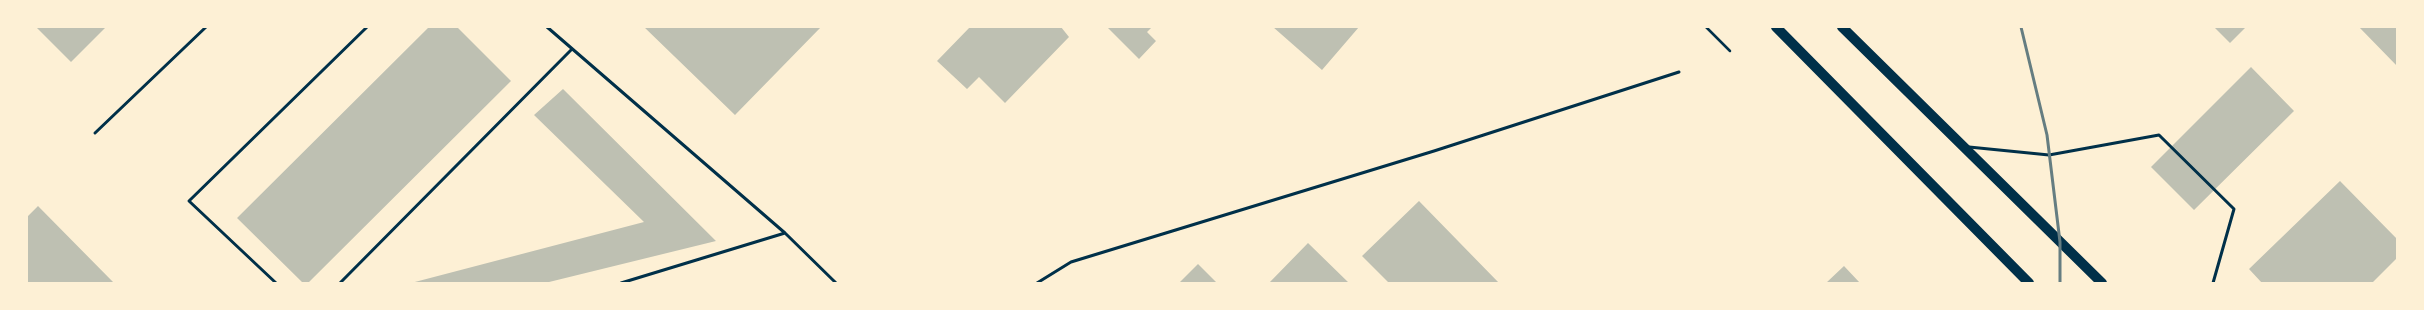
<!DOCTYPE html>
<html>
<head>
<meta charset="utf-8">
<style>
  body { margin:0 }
  #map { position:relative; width:2424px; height:310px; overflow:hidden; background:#fdf0d5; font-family:"Open Sans",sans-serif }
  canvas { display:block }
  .frame { position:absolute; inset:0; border:28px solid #fdf0d5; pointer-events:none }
</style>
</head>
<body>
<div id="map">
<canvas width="2424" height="310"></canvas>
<div class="frame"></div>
</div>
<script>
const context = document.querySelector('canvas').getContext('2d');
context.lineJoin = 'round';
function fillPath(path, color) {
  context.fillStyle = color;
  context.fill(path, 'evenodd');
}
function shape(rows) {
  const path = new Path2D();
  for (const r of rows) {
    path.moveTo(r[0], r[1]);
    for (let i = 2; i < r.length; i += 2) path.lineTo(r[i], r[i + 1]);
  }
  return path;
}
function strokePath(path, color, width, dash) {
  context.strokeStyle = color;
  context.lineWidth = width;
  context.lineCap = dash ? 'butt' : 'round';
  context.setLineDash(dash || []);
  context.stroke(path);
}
fillPath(shape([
  [36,27,106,27,71,62],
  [429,27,457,27,511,81,308,283,303,283,237,218],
  [644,27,821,27,735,115],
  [970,27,1061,27,1069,37,1005,103,979,77,967,89,937,61],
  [1107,27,1152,27,1147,32,1156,41,1139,59],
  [1273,27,1359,27,1322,70],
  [2214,27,2246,27,2230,43],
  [2359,27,2397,27,2397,66],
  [2251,67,2294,111,2194,210,2151,167],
  [563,89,716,241,545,283,411,283,644,222,534,115],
  [2340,181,2397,239,2397,258,2372,283,2262,283,2249,269],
  [1419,201,1499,283,1389,283,1362,256],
  [38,206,114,283,27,283,27,217],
  [1308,243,1349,283,1269,283],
  [1198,264,1217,283,1179,283],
  [1844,266,1860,283,1826,283]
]), '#bec0b2');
strokePath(shape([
  [1706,27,1730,51]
]), '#003049', 2.5);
strokePath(shape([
  [547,27,785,233,836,283],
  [95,133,206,27],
  [1969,147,2049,155,2159,135,2234,209,2213,283],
  [276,283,189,201,367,27],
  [340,283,572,49],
  [621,283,785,233],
  [1037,283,1071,262,1434,151,1679,72]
]), '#003049', 3);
strokePath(shape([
  [1776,27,2029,283],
  [1842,27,2102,283]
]), '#003049', 10);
strokePath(shape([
  [2021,27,2047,135,2060,242,2060,283]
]), '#657d81', 3);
</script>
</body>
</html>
